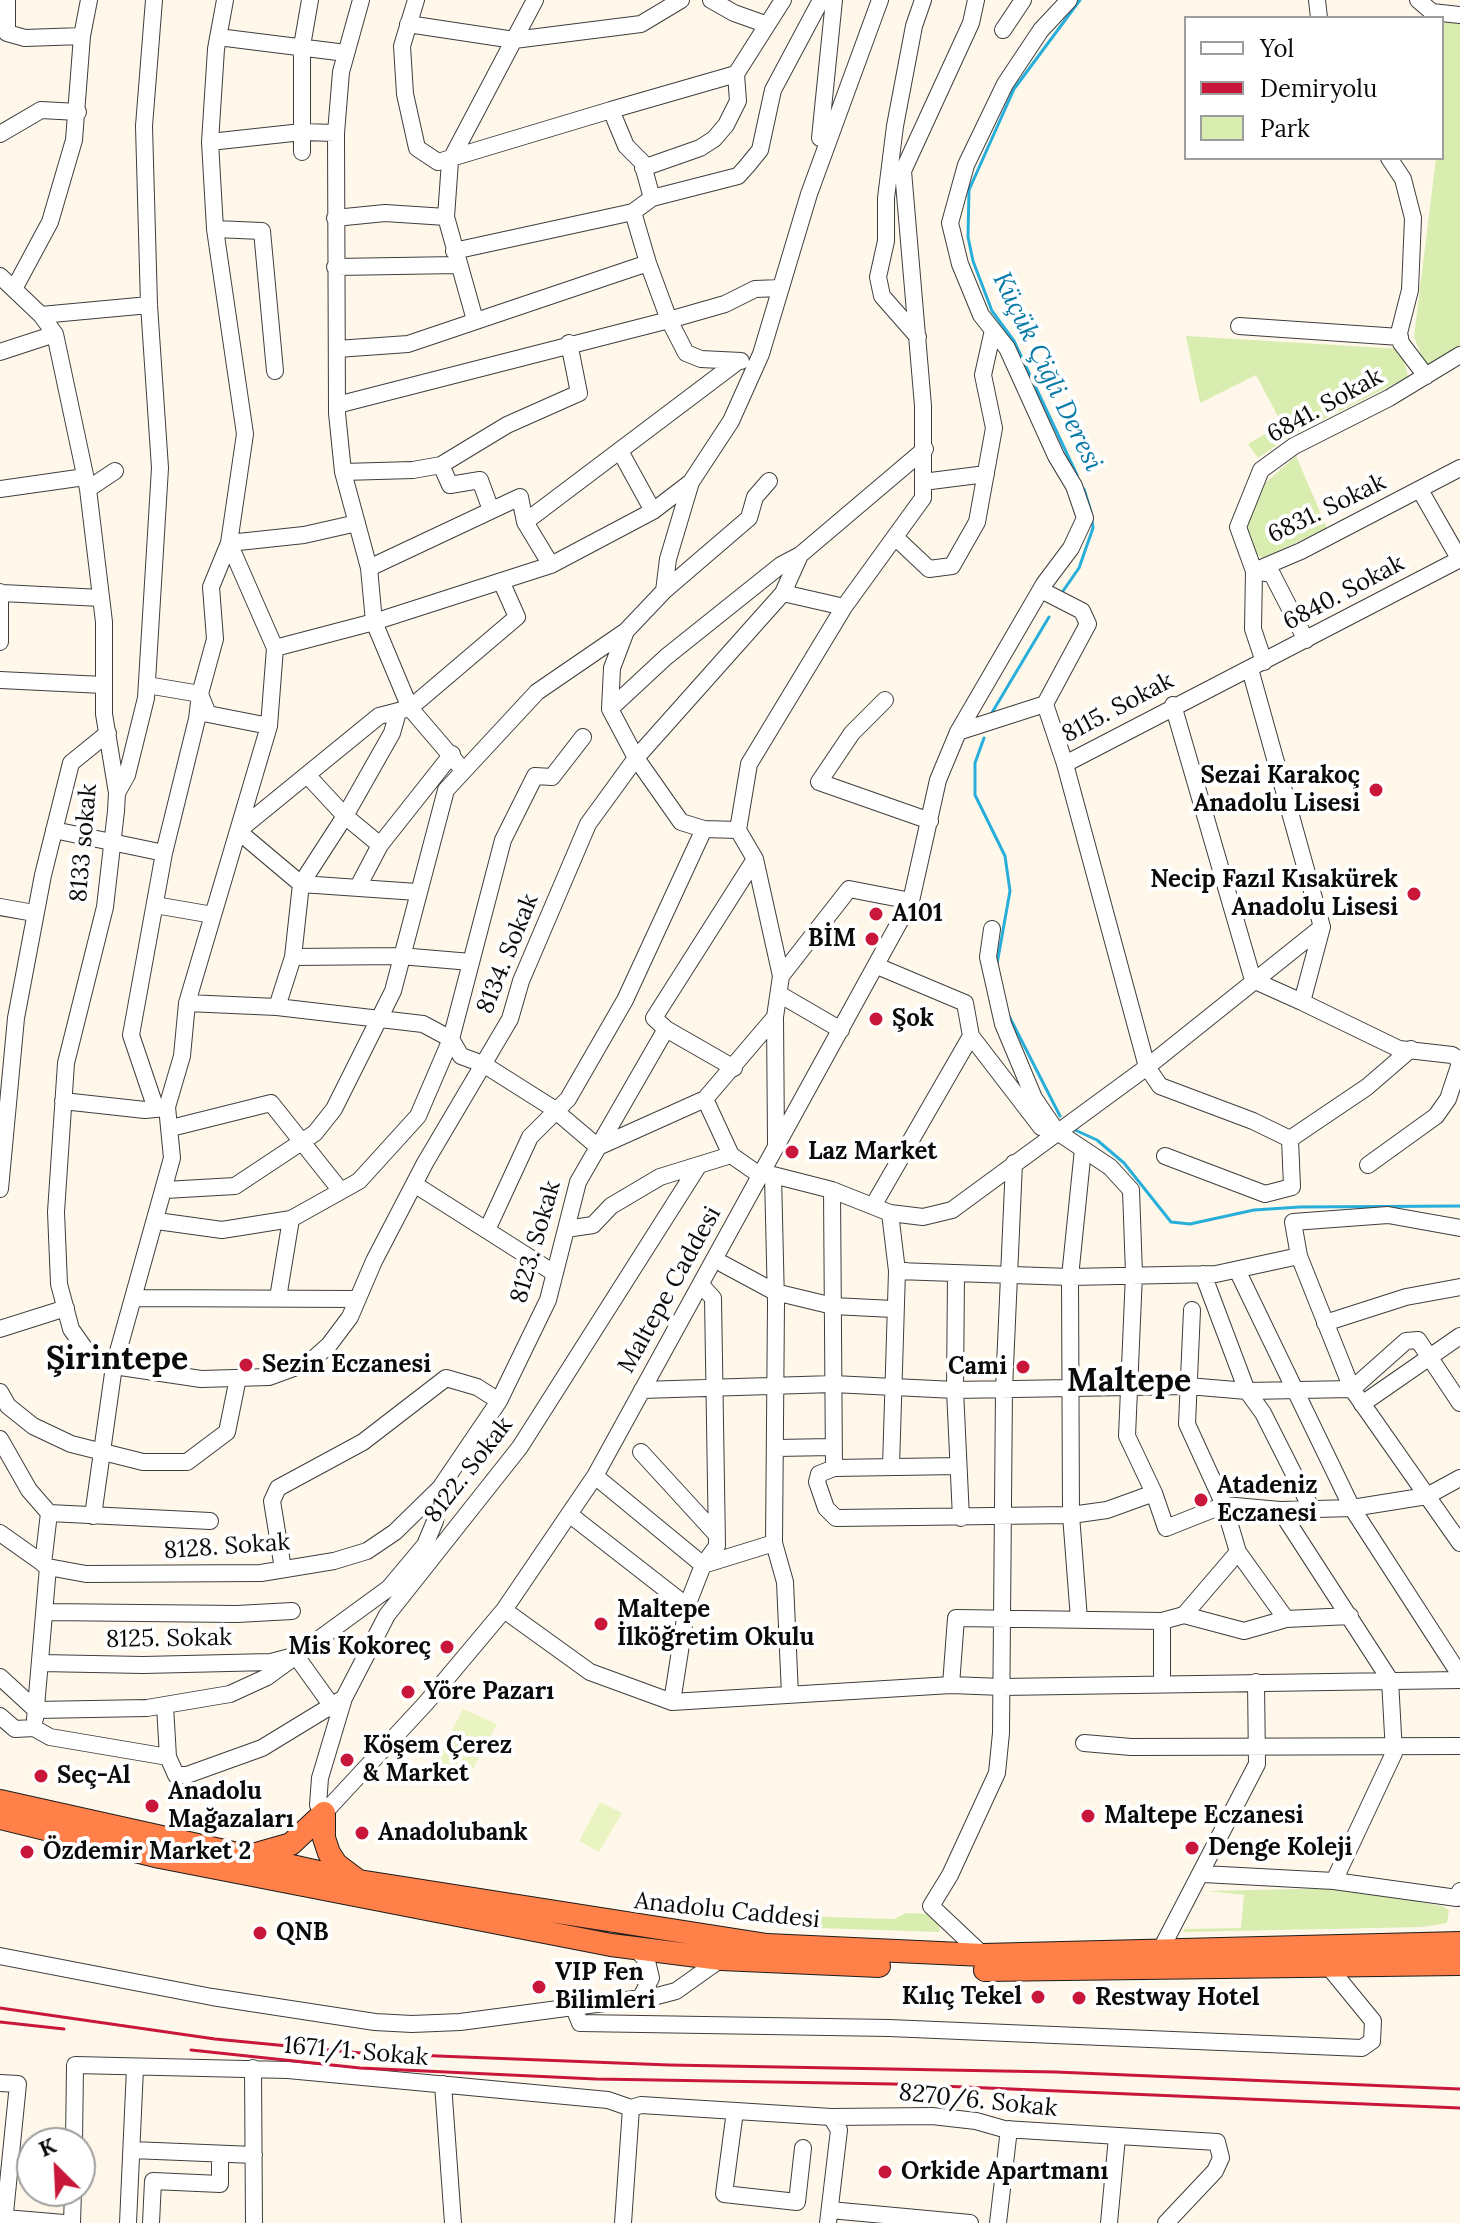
<!DOCTYPE html>
<html>
<head>
<meta charset="utf-8">
<style>
  body { margin:0 }
  #map { position:relative; width:1460px; height:2223px; overflow:hidden; background:#fff8ea; font-family:Lora,serif }
  canvas { display:block }
  .legend { position:absolute; left:1184px; top:16px; width:260px; height:144px; box-sizing:border-box; background:#fff; border:2px solid #9d9d9d; margin:0; padding:10px 14px; list-style:none; font-size:24px; color:#0b0b0b }
  .legend li { display:flex; align-items:center; gap:16px; height:40px }
  .legend b { width:40px; border:2px solid #9d9d9d }
  .north { position:absolute; left:16px; top:2127px; width:80px; height:80px; box-sizing:border-box; background:#fff; border:2px solid #9d9d9d; border-radius:50%; rotate:336deg; font-size:22px; font-weight:700; line-height:32px; text-align:center; color:#0b0b0b }
  .north::after { content:''; display:block; margin:auto; width:28px; height:36px; background:#c8173a; clip-path:polygon(50% 0,100% 100%,50% 72%,0 100%) }
</style>
</head>
<body>
<div id="map">
<canvas width="1460" height="2223"></canvas>
<ul class="legend">
<li><b style="height:10px;background:#fff"></b>Yol</li>
<li><b style="height:10px;background:#c8173a"></b>Demiryolu</li>
<li><b style="height:22px;background:#d9edb0"></b>Park</li>
</ul>
<div class="north">K</div>
</div>
<script>
const context = document.querySelector('canvas').getContext('2d');
context.lineJoin = 'round';
function fillPath(path, color) {
  context.fillStyle = color;
  context.fill(path, 'evenodd');
}
function shape(rows) {
  const path = new Path2D();
  for (const r of rows) {
    path.moveTo(r[0], r[1]);
    for (let i = 2; i < r.length; i += 2) path.lineTo(r[i], r[i + 1]);
  }
  return path;
}
function strokePath(path, color, width, dash) {
  context.strokeStyle = color;
  context.lineWidth = width;
  context.lineCap = dash ? 'butt' : 'round';
  context.setLineDash(dash || []);
  context.stroke(path);
}
function write(font, color, halo, rows, align = 'center') {
  context.font = font + ' Lora,serif';
  context.lineWidth = 8;
  context.setLineDash([]);
  context.textBaseline = 'middle';
  context.strokeStyle = halo;
  context.fillStyle = color;
  for (const [text, x, y, turn = 0] of rows) {
    context.save();
    context.translate(x, y);
    context.rotate((+turn || 0) * Math.PI / 180);
    context.textAlign = isNaN(turn) ? turn : align;
    if (halo) context.strokeText(text, 0, 0);
    context.fillText(text, 0, 0);
    context.restore();
  }
}
fillPath(shape([
  [1423,13,1460,15,1460,347,1428,372,1414,337,1436,158,1442,158,1442,18,1422,18],
  [1186,336,1402,349,1408,377,1290,436,1258,458,1248,444,1282,424,1256,375,1200,403],
  [1296,456,1327,528,1263,558,1254,553,1244,526,1255,492],
  [1342,1888,1442,1906,1449,1910,1447,1923,1422,1927,1183,1932,1184,1929,1241,1928,1244,1895,1208,1891],
  [906,1913,930,1914,940,1921,939,1932,788,1927,794,1916,894,1919]
]), '#d9edb0');
fillPath(shape([
  [463,1709,497,1724,468,1778,436,1761],
  [600,1802,622,1813,599,1852,579,1841]
]), '#eaf3c2');
strokePath(shape([
  [1077,475,1014,341,992,311,973,261,968,237,969,190,1014,89,1080,0],
  [1084,489,1091,512],
  [1063,591,1079,568,1093,528,1092,520],
  [990,716,1049,617],
  [984,738,975,763,975,795,1005,856,1010,891,997,964],
  [1008,1014,1060,1116],
  [1075,1130,1097,1140,1124,1163,1171,1222,1190,1224,1254,1210,1300,1207,1460,1206]
]), '#28aeda', 3);
const minor = shape([
  [7,0,7,33,25,38,82,36],
  [416,0,402,46,405,94,417,148,438,162,611,110],
  [711,0,734,13,765,24],
  [1317,0,1319,18],
  [1418,0,1432,12,1460,15],
  [408,24,514,40,641,24,681,0],
  [1003,30,1023,0],
  [218,37,346,53],
  [0,134,41,110,78,112],
  [820,138,834,0],
  [210,142,302,132,336,133],
  [302,152,302,46,310,0],
  [1389,158,1403,179,1413,218,1410,290,1399,333,1401,343,1426,376],
  [643,168,700,148,714,139,726,125,738,101,736,74],
  [652,198,738,176,747,166,760,150,773,90,821,0],
  [335,218,385,213,446,217],
  [215,229,262,231,275,371],
  [454,251,633,212],
  [648,263,669,320,686,353,701,359,741,361],
  [335,267,458,265],
  [0,276,41,315,55,334,88,489,104,622,104,714,117,793,116,811,105,907,66,1063,56,1212,59,1284,71,1329,90,1356,114,1366,201,1379,269,1377,310,1362,329,1345,350,1317,374,1261,425,1163,510,1019,521,981,588,824,636,758,783,593,800,555,925,449],
  [14,289,50,222,74,140,82,36,89,0],
  [41,315,149,305],
  [475,320,446,217,450,161,535,0],
  [1239,326,1400,337],
  [918,337,882,296,878,277,886,241,886,198,895,126,914,26,923,0],
  [337,349,408,344,648,263,633,212,652,198,642,162,626,146,611,110,736,74,783,0],
  [0,352,55,334],
  [337,405,669,320,725,304,755,289,781,288],
  [620,451,653,511],
  [441,465,450,485,480,480,491,510],
  [343,472,413,470,441,465,507,425,579,393,569,343],
  [691,482,668,559,664,591,626,631,612,668,610,709,636,758,681,822,704,829,738,830,755,859,781,976,775,1017,776,1143],
  [923,482,986,474],
  [0,489,85,477],
  [88,489,115,471],
  [1420,490,1460,560],
  [525,522,737,362],
  [895,537,929,569,952,566,977,522,994,428,983,375,993,330],
  [369,568,520,497,525,522,551,565],
  [1041,590,1082,611,1088,624,1045,704],
  [664,591,749,518,755,497,769,481],
  [0,592,0,642],
  [2,593,101,598],
  [783,593,844,607],
  [1306,640,1272,574,1254,571,1238,527,1261,470,1294,446,1389,398,1460,355],
  [275,648,374,622,369,568,343,472,337,413,336,133,341,72,361,0],
  [1264,662,1253,629,1254,571,1301,551,1460,468],
  [1250,669,1322,927],
  [0,680,103,685],
  [147,685,200,694,197,719,164,853,131,1035,156,1109],
  [885,700,852,733,819,782,930,821],
  [1045,704,1065,764,1460,559],
  [1173,705,1253,980,1302,1002],
  [610,709,666,657,781,565,800,555],
  [269,726,208,714,200,694,215,639,211,587,229,543,304,535,357,523],
  [958,732,1045,704],
  [1065,764,1147,1067,1160,1086,1253,1121,1290,1139],
  [463,770,410,708,374,622,551,565,653,511,691,482,731,421,761,354,809,194,880,0],
  [308,776,345,816,380,845],
  [117,793,127,775,146,698,160,468,149,305,144,126,154,0],
  [54,830,164,853],
  [738,830,749,764,844,607,923,498,923,406,903,171,971,23,976,0],
  [359,885,380,845,452,754],
  [417,892,301,884,238,831,379,716,410,708,517,617,501,581],
  [155,905,213,915],
  [0,907,34,913],
  [1322,927,1302,1002,1399,1049,1452,1055,1460,1060],
  [992,929,988,957,1003,1024,1034,1098,1053,1126],
  [293,957,400,956,471,962],
  [781,976,849,889,911,901],
  [779,994,841,1030],
  [187,1003,277,1007,423,1024,451,1039,461,1056,483,1064,551,1107,598,1147,705,1099,731,1155,761,1176],
  [277,1007,293,957,301,884,345,816,392,733,398,712],
  [666,1029,734,1068],
  [971,1036,1041,1127,1056,1131,1110,1167,1131,1190,1134,1274,1127,1436,1154,1493,1166,1528,1224,1505,1280,1510,1352,1508,1427,1496,1460,1478],
  [705,1099,775,1017],
  [63,1101,145,1110,166,1108],
  [171,1128,271,1103,341,1191],
  [1290,1139,1367,1087,1411,1049],
  [1165,1156,1265,1194,1292,1187,1290,1139],
  [1368,1165,1436,1116,1448,1099,1460,1063],
  [697,1168,520,1447,387,1615,344,1698,320,1778,318,1805,324,1813,426,1703,504,1610,595,1476,911,901,938,780,958,732,1044,584,1071,548,1085,518,1074,486,1056,456,1007,348,981,315,960,264,950,223,966,165,1005,84,1041,30,1069,0],
  [414,1184,554,1273],
  [0,1189,16,1018,43,875,71,763,108,733],
  [165,1190,235,1186,315,1133,334,1109,393,991,446,790,537,692,626,631],
  [832,1190,834,1468,957,1466],
  [873,1206,971,1036,965,1003,877,966],
  [890,1213,897,1271,907,1271],
  [157,1221,222,1230,291,1219,359,1181,418,1116,451,1039,503,840,535,776,552,777,583,737],
  [1460,1228,1388,1215,1293,1222,1299,1256,1352,1389,1460,1543],
  [566,1229,593,1225,611,1206,660,1177,731,1155],
  [487,1230,530,1137,568,1099,625,1000,704,829],
  [723,1264,775,1292,833,1306,893,1309],
  [1238,1272,1352,1508,1460,1675],
  [1203,1274,1247,1391,1263,1413,1311,1508],
  [956,1275,955,1390,961,1518],
  [133,1298,358,1299],
  [278,1298,291,1219],
  [1192,1310,1187,1424,1224,1505,1238,1552,1286,1619],
  [1325,1323,1406,1297,1460,1287],
  [0,1329,66,1308],
  [642,1390,833,1384,955,1390,1188,1386,1247,1391,1352,1389,1406,1341,1418,1340,1460,1403],
  [0,1392,8,1406,33,1426,71,1444,143,1462,187,1462,227,1432,238,1378],
  [1362,1404,1460,1336],
  [0,1439,29,1490,49,1513,210,1521],
  [776,1448,832,1447],
  [641,1452,716,1534],
  [891,1467,897,1271,1070,1277,1216,1274,1299,1256],
  [834,1468,819,1474,817,1482,826,1508,836,1518,1071,1515,1107,1510,1154,1493],
  [595,1476,703,1565,774,1543,785,1582,790,1695],
  [1280,1510,1390,1680,1394,1753,1334,1881],
  [569,1514,687,1606],
  [93,1516,114,1366,172,1158,167,1107,182,1056,187,1003,269,726,275,648,229,543,245,434,215,229,210,142,216,49,225,0],
  [0,1533,48,1567,86,1574,261,1573,334,1561,367,1551,395,1532,440,1488],
  [774,1543,776,1303,773,1175,832,1190,890,1213,923,1217,952,1210,1147,1067,1322,927],
  [43,1564,49,1513],
  [283,1569,272,1501,278,1488,363,1442,446,1378,477,1387,499,1401],
  [504,1610,590,1672,672,1702,951,1685,1002,1687,1460,1680],
  [45,1612,237,1614,292,1611],
  [1184,1615,1238,1552],
  [1079,1619,1071,1515,1070,1277,1083,1149],
  [1162,1621,1162,1684],
  [296,1656,337,1713],
  [41,1663,143,1665,271,1662,290,1657],
  [0,1677,36,1710,147,1708,230,1694,267,1677,389,1588,425,1545,435,1521,442,1485,499,1401,548,1300,578,1182,666,1029,654,1018,755,859],
  [951,1685,956,1618,1162,1621,1184,1615,1244,1631,1286,1619,1350,1616],
  [672,1702,687,1606,703,1565,717,1546,713,1298,701,1285],
  [165,1706,168,1757],
  [0,1716,15,1729,34,1728,50,1737,168,1757,176,1775,187,1775,262,1748,344,1698],
  [35,1719,48,1567],
  [1084,1743,1131,1747,1460,1746],
  [1203,1874,1334,1881,1457,1898,1460,1891],
  [636,1949,647,1961,651,1978,641,1997],
  [1160,1951,1257,1764,1256,1682],
  [983,1955,931,1906,950,1875,997,1773,1001,1733,1004,1389,1014,1163],
  [0,1956,212,1997,375,2022,412,2024,460,2022,657,1996,676,1991,721,1959],
  [574,2008,580,2023,889,2028,1362,2048,1372,2041,1373,2021,1328,1966],
  [253,2068,254,2223],
  [0,2083,18,2084,4,2223],
  [443,2084,453,2223],
  [631,2108,641,2105,831,2117,932,2116,976,2121,1004,2129,1217,2142,1221,2158,1215,2171,1166,2223],
  [735,2111,724,2194,797,2202,803,2148],
  [74,2143,75,2065,288,2070,608,2100,631,2108],
  [132,2150,254,2155],
  [830,2210,970,2223],
  [5,2218,64,2223],
  [72,2223,73,2191],
  [128,2223,135,2068],
  [151,2223,153,2181,220,2184,220,2154],
  [623,2223,631,2108],
  [828,2223,839,2130,831,2117],
  [998,2223,1009,2129],
  [1109,2223,1117,2137]
]);
const highway = shape([
  [0,1801,359,1881,767,1945,983,1955,1460,1943],
  [324,1813,324,1838,329,1853,336,1864,356,1879],
  [0,1818,160,1857,611,1945,721,1959,879,1966],
  [256,1854,291,1844,324,1813],
  [985,1970,1460,1964]
]);
strokePath(minor, '#3e3e3e', 18);
strokePath(highway, '#1c1c1c', 24);
strokePath(minor, '#fff', 16);
strokePath(highway, '#ff8048', 22);
strokePath(shape([
  [0,2008,215,2039,361,2053,669,2065,1056,2072,1460,2089],
  [0,2022,64,2029],
  [191,2050,360,2068,596,2079,893,2084,1460,2108]
]), '#c8173a', 3);
for (const [x, y, r, color] of [
  [1376,790,8,"#c8173a"],
  [1414,894,8,"#c8173a"],
  [876,914,8,"#c8173a"],
  [872,939,8,"#c8173a"],
  [876,1019,8,"#c8173a"],
  [792,1152,8,"#c8173a"],
  [246,1365,8,"#c8173a"],
  [1023,1367,8,"#c8173a"],
  [1201,1500,8,"#c8173a"],
  [601,1624,8,"#c8173a"],
  [447,1647,8,"#c8173a"],
  [408,1692,8,"#c8173a"],
  [347,1760,8,"#c8173a"],
  [41,1776,8,"#c8173a"],
  [152,1806,8,"#c8173a"],
  [1088,1816,8,"#c8173a"],
  [362,1833,8,"#c8173a"],
  [1192,1848,8,"#c8173a"],
  [27,1852,8,"#c8173a"],
  [260,1933,8,"#c8173a"],
  [539,1987,8,"#c8173a"],
  [1038,1997,8,"#c8173a"],
  [1079,1998,8,"#c8173a"],
  [885,2172,8,"#c8173a"]
]) {
  const dot = new Path2D();
  dot.arc(x, y, r, 0, 2 * Math.PI);
  context.fillStyle = color;
  context.fill(dot);
  strokePath(dot, '#fff', 3);
}
write('24px', '#0b0b0b', '#fff', [
  ["6841. Sokak",1325,406,-29],
  ["6831. Sokak",1327,509,-26],
  ["6840. Sokak",1344,593,-28],
  ["8115. Sokak",1118,708,-28],
  ["8133 sokak",84,843,-85],
  ["8134. Sokak",508,954,-68],
  ["8123. Sokak",536,1242,-74],
  ["Maltepe Caddesi",670,1290,-61],
  ["8122. Sokak",469,1470,-52],
  ["8128. Sokak",227,1547,-4],
  ["8125. Sokak",169,1639,-1],
  ["Anadolu Caddesi",727,1911,6],
  ["1671/1. Sokak",356,2052,5],
  ["8270/6. Sokak",978,2101,6]
]);
write('bold 24px', '#0b0b0b', '#fff', [
  ["Sezai Karakoç",1360,776,"right"],
  ["Anadolu Lisesi",1360,804,"right"],
  ["Necip Fazıl Kısakürek",1398,880,"right"],
  ["Anadolu Lisesi",1398,908,"right"],
  ["A101",892,914],
  ["BİM",856,939,"right"],
  ["Şok",892,1019],
  ["Laz Market",808,1152],
  ["Sezin Eczanesi",262,1365],
  ["Cami",1007,1367,"right"],
  ["Atadeniz",1217,1486],
  ["Eczanesi",1217,1514],
  ["Maltepe",617,1610],
  ["İlköğretim Okulu",617,1638],
  ["Mis Kokoreç",431,1647,"right"],
  ["Yöre Pazarı",424,1692],
  ["Köşem Çerez",363,1746],
  ["& Market",363,1774],
  ["Seç-Al",57,1776],
  ["Anadolu",168,1792],
  ["Mağazaları",168,1820],
  ["Maltepe Eczanesi",1104,1816],
  ["Anadolubank",378,1833],
  ["Denge Koleji",1208,1848],
  ["Özdemir Market 2",43,1852],
  ["QNB",276,1933],
  ["VIP Fen",555,1973],
  ["Bilimleri",555,2001],
  ["Kılıç Tekel",1022,1997,"right"],
  ["Restway Hotel",1095,1998],
  ["Orkide Apartmanı",901,2172]
], 'left');
write('italic 26px', '#097ba8', '#fff', [
  ["Küçük Çiğli Deresi",1047,372,64]
]);
write('bold 32px', '#0b0b0b', '#fff', [
  ["Şirintepe",117,1360],
  ["Maltepe",1129,1382]
]);
</script>
</body>
</html>
